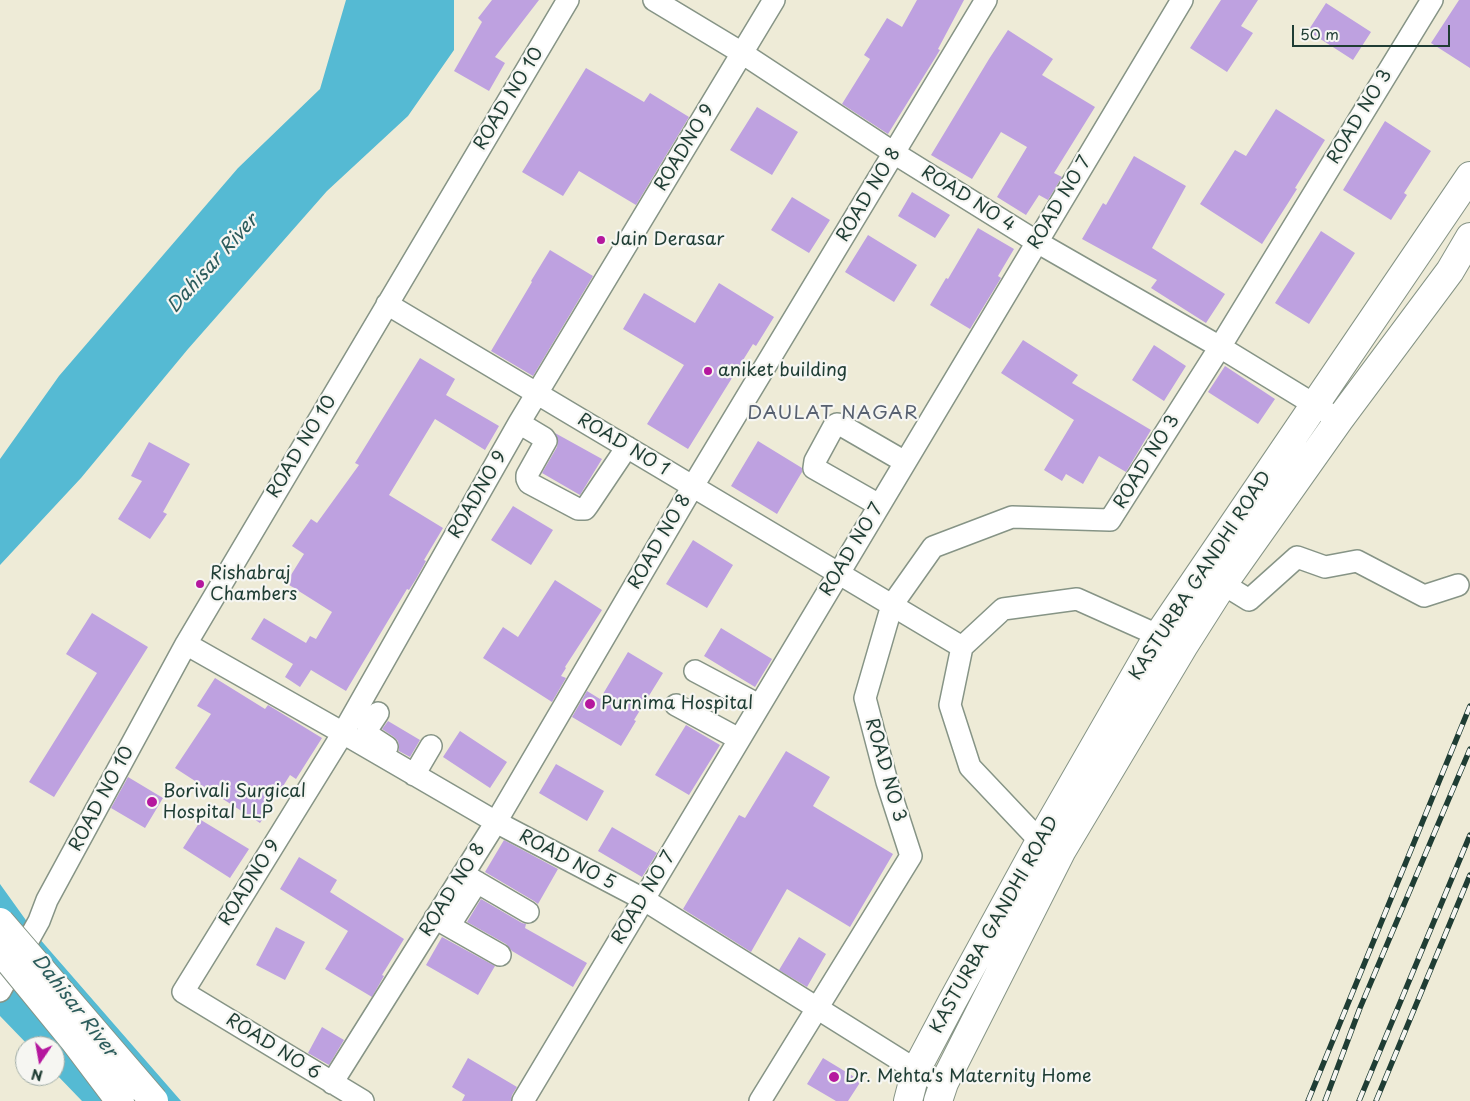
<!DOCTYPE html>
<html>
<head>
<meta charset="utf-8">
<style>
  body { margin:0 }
  #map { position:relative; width:1470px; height:1101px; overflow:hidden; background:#eeebd7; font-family:"Playpen Sans",sans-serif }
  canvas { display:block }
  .north { position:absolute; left:15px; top:1036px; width:50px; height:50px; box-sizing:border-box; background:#f6f6f2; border:1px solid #a0aca6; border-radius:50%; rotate:192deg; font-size:14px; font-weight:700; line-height:20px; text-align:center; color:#1f3d34 }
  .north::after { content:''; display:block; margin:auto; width:18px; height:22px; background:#b5179e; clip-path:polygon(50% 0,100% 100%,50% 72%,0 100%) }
  .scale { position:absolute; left:1292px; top:25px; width:158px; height:22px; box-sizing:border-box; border:2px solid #1f3d34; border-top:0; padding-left:6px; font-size:15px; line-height:18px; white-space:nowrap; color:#1f3d34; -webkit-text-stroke:4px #f6f6f2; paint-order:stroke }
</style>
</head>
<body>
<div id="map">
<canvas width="1470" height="1101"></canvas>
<div class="north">N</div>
<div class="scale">50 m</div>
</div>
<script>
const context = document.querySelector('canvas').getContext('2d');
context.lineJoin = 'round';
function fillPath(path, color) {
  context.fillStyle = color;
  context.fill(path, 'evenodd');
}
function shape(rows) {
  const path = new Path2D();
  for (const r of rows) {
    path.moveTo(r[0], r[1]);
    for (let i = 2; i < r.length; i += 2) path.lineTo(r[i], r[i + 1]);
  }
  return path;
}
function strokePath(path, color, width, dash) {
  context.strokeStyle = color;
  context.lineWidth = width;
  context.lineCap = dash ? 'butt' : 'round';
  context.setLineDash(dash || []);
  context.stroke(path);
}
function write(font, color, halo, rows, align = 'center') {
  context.font = font + ' "Playpen Sans",sans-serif';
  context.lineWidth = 4.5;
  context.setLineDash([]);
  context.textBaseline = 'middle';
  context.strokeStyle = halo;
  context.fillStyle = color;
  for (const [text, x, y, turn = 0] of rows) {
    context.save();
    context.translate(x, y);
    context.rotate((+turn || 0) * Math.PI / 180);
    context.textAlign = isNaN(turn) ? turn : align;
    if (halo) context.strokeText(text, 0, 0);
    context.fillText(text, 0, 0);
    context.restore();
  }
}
fillPath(shape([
  [346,0,454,0,454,50,408,116,327,191,188,349,81,478,0,565,0,459,59,376,238,168,320,89],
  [0,884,38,937,181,1101,82,1101,55,1073,55,1046,29,1046,0,1016]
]), '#55bad3');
fillPath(shape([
  [492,0,539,0,495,57,505,63,489,91,454,71,482,22,478,18],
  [917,0,964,0,938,49,940,50,888,134,842,104,870,59,864,55,887,18,902,27],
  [1221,0,1258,0,1241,26,1253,33,1227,72,1190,48],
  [1459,0,1470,0,1470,68,1431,43],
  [1326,3,1371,32,1353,60,1308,31],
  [1008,30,1053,59,1042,75,1095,107,1054,173,1062,177,1048,200,1039,195,1026,215,997,197,1027,147,1001,132,972,179,931,155,989,59],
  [586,68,644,102,650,93,689,117,636,205,579,171,563,196,522,172],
  [757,107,798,132,772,175,730,150],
  [1276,109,1325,140,1295,188,1297,189,1262,244,1200,204,1235,150,1246,156],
  [1385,121,1431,151,1404,193,1407,195,1391,220,1343,190],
  [1134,156,1186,186,1152,248,1225,294,1206,323,1151,288,1157,280,1082,239,1103,203,1106,205],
  [912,192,950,215,935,238,898,216],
  [792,197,830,220,809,253,771,230],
  [978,228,1014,249,998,276,1001,278,970,329,930,305,946,278,948,279],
  [1321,231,1355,253,1309,324,1275,303],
  [868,235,917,265,894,302,845,272],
  [550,250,593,276,533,376,491,351,532,282,531,281],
  [719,283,774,317,756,346,753,344,688,449,647,424,684,365,623,329,644,293,695,323],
  [1023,340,1078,375,1072,383,1151,430,1126,472,1099,456,1083,484,1066,474,1062,481,1044,470,1074,420,1001,373],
  [1154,345,1186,366,1164,401,1132,380],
  [420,358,455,379,446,395,499,426,485,450,435,419,389,495,443,528,424,560,426,561,416,579,409,590,407,589,346,691,311,670,300,687,285,677,293,664,251,639,264,618,306,643,310,636,316,639,332,612,286,583,304,554,292,546,311,519,317,523,359,465,355,463],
  [1225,366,1275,399,1258,424,1208,392],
  [555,433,602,459,580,495,542,473,557,447,558,440],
  [758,441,802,468,802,472,777,514,731,486],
  [149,442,190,464,163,512,167,514,150,539,118,519,142,481,131,476],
  [513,506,553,530,531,565,491,540],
  [693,540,733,565,707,608,666,584],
  [555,580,602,610,565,667,566,668,561,676,566,678,552,702,483,658,503,627,518,637],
  [92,613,148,647,54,797,29,782,97,673,66,654],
  [721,628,772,659,755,687,704,656],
  [628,652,663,673,634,720,636,721,621,746,572,717,587,691,600,699],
  [215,678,265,709,268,705,322,738,296,779,290,775,260,823,175,768,211,714,197,706],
  [388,721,420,740,410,757,399,751,399,747,398,741,394,737,382,729],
  [686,725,720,745,689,795,655,775],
  [460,731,507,762,490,788,443,757],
  [786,751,830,777,813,806,893,854,850,927,787,889,751,952,683,909,739,815,745,818],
  [556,764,604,791,587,821,539,793],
  [128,777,163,798,145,828,111,808],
  [201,820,249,849,230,878,183,848],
  [612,827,657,853,642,877,598,851],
  [504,840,558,869,538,904,534,901,485,872],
  [299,857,337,880,330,892,404,939,382,975,384,976,372,997,325,969,348,931,280,889],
  [481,899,522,923,526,924,525,928,587,963,573,987,512,951,506,944,467,922],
  [276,927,305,942,285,980,256,965],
  [442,937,495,966,478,995,426,965],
  [799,937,826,954,807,987,779,970],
  [322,1027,344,1040,329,1065,308,1053],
  [468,1058,517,1087,512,1095,511,1101,462,1101,465,1095,452,1087],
  [823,1058,861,1081,848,1101,836,1101,807,1084]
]), '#bea1e0');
const minor = shape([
  [654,0,742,53,894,153,1037,242,1220,347,1328,413],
  [387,304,962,647],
  [519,423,544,438,546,441,527,475,527,479,529,483,578,509,585,509,588,505,627,447],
  [879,505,814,468,815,461,834,426,837,424,841,425,905,462],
  [1223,584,1249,600,1297,557,1325,567,1357,561,1424,596,1458,585],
  [186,644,343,733,496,822,643,899,916,1070,944,1083],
  [695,671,759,705],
  [676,705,739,739],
  [378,713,370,725,367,734,387,747],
  [414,775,431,746],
  [1053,846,1040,841,970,767,950,705,962,647,1003,609,1077,599,1171,641],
  [463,874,528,912],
  [435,918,500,955],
  [449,926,477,882],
  [0,991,39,921,47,900,186,644,568,0],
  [332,1083,496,822,693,486,986,0],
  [363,1101,183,992,343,733,519,423,774,0],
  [523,1101,1182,0],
  [760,1101,911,856,887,782,865,698,892,605,933,547,1012,517,1110,520,1220,347,1432,0]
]);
const secondary = shape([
  [908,1101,916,1070,952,1002,1040,841,1159,634,1470,176],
  [938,1101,944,1083,1062,850,1183,647,1223,584,1339,420,1450,271,1470,237]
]);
strokePath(minor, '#869486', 24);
strokePath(secondary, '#869486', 30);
strokePath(minor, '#fff', 21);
strokePath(secondary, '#fff', 28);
const rail = shape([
  [1308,1101,1470,706],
  [1325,1101,1360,1008,1470,749],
  [1359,1101,1470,835],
  [1376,1101,1470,875]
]);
strokePath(rail, '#1f3d34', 5.5);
strokePath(rail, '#f6f6f2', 4, [11]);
const primaryBridge = shape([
  [0,922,154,1101],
  [1,951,74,1040,120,1101]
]);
strokePath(primaryBridge, '#869486', 30, []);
strokePath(primaryBridge, '#fff', 28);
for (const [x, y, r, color] of [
  [601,240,5,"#b5179e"],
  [708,371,5,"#b5179e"],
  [200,584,5,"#b5179e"],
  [590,704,6,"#b5179e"],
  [152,802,6,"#b5179e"],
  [834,1077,6,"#b5179e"]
]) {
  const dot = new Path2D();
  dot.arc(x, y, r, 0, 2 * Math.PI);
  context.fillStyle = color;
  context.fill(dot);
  strokePath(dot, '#f6f6f2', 2);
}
write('18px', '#1f3d34', '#f6f6f2', [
  ["ROAD NO 10",509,99,-59],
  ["ROAD NO 3",1360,117,-59],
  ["ROADNO 9",685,148,-59],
  ["ROAD NO 8",869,195,-59],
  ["ROAD NO 4",968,199,32],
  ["ROAD NO 7",1060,203,-59],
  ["ROAD NO 1",623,445,31],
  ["ROAD NO 10",302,447,-59],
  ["ROAD NO 3",1147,462,-58],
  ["ROADNO 9",478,495,-60],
  ["ROAD NO 8",660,542,-60],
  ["ROAD NO 7",852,550,-59],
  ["KASTURBA GANDHI ROAD",1201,576,-57],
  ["ROAD NO 3",885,770,74],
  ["ROAD NO 10",102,799,-62],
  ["ROAD NO 5",567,860,28],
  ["ROADNO 9",250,883,-58],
  ["ROAD NO 8",453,890,-58],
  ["ROAD NO 7",644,898,-59],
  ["KASTURBA GANDHI ROAD",995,925,-61],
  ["ROAD NO 6",273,1047,32]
]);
write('18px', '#1f3d34', '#f6f6f2', [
  ["Jain Derasar",611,240],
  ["aniket building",718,371],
  ["Rishabraj",210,574],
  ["Chambers",210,595],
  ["Purnima Hospital",601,704],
  ["Borivali Surgical",163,792],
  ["Hospital LLP",163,813],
  ["Dr. Mehta's Maternity Home",845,1077]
], 'left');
write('italic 19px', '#2c5c5c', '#f6f6f2', [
  ["Dahisar River",213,264,-48],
  ["Dahisar River",74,1006,52]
]);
context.letterSpacing = '1px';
write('19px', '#576070', '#f6f6f2', [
  ["DAULAT NAGAR",833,414]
]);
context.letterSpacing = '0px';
</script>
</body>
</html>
